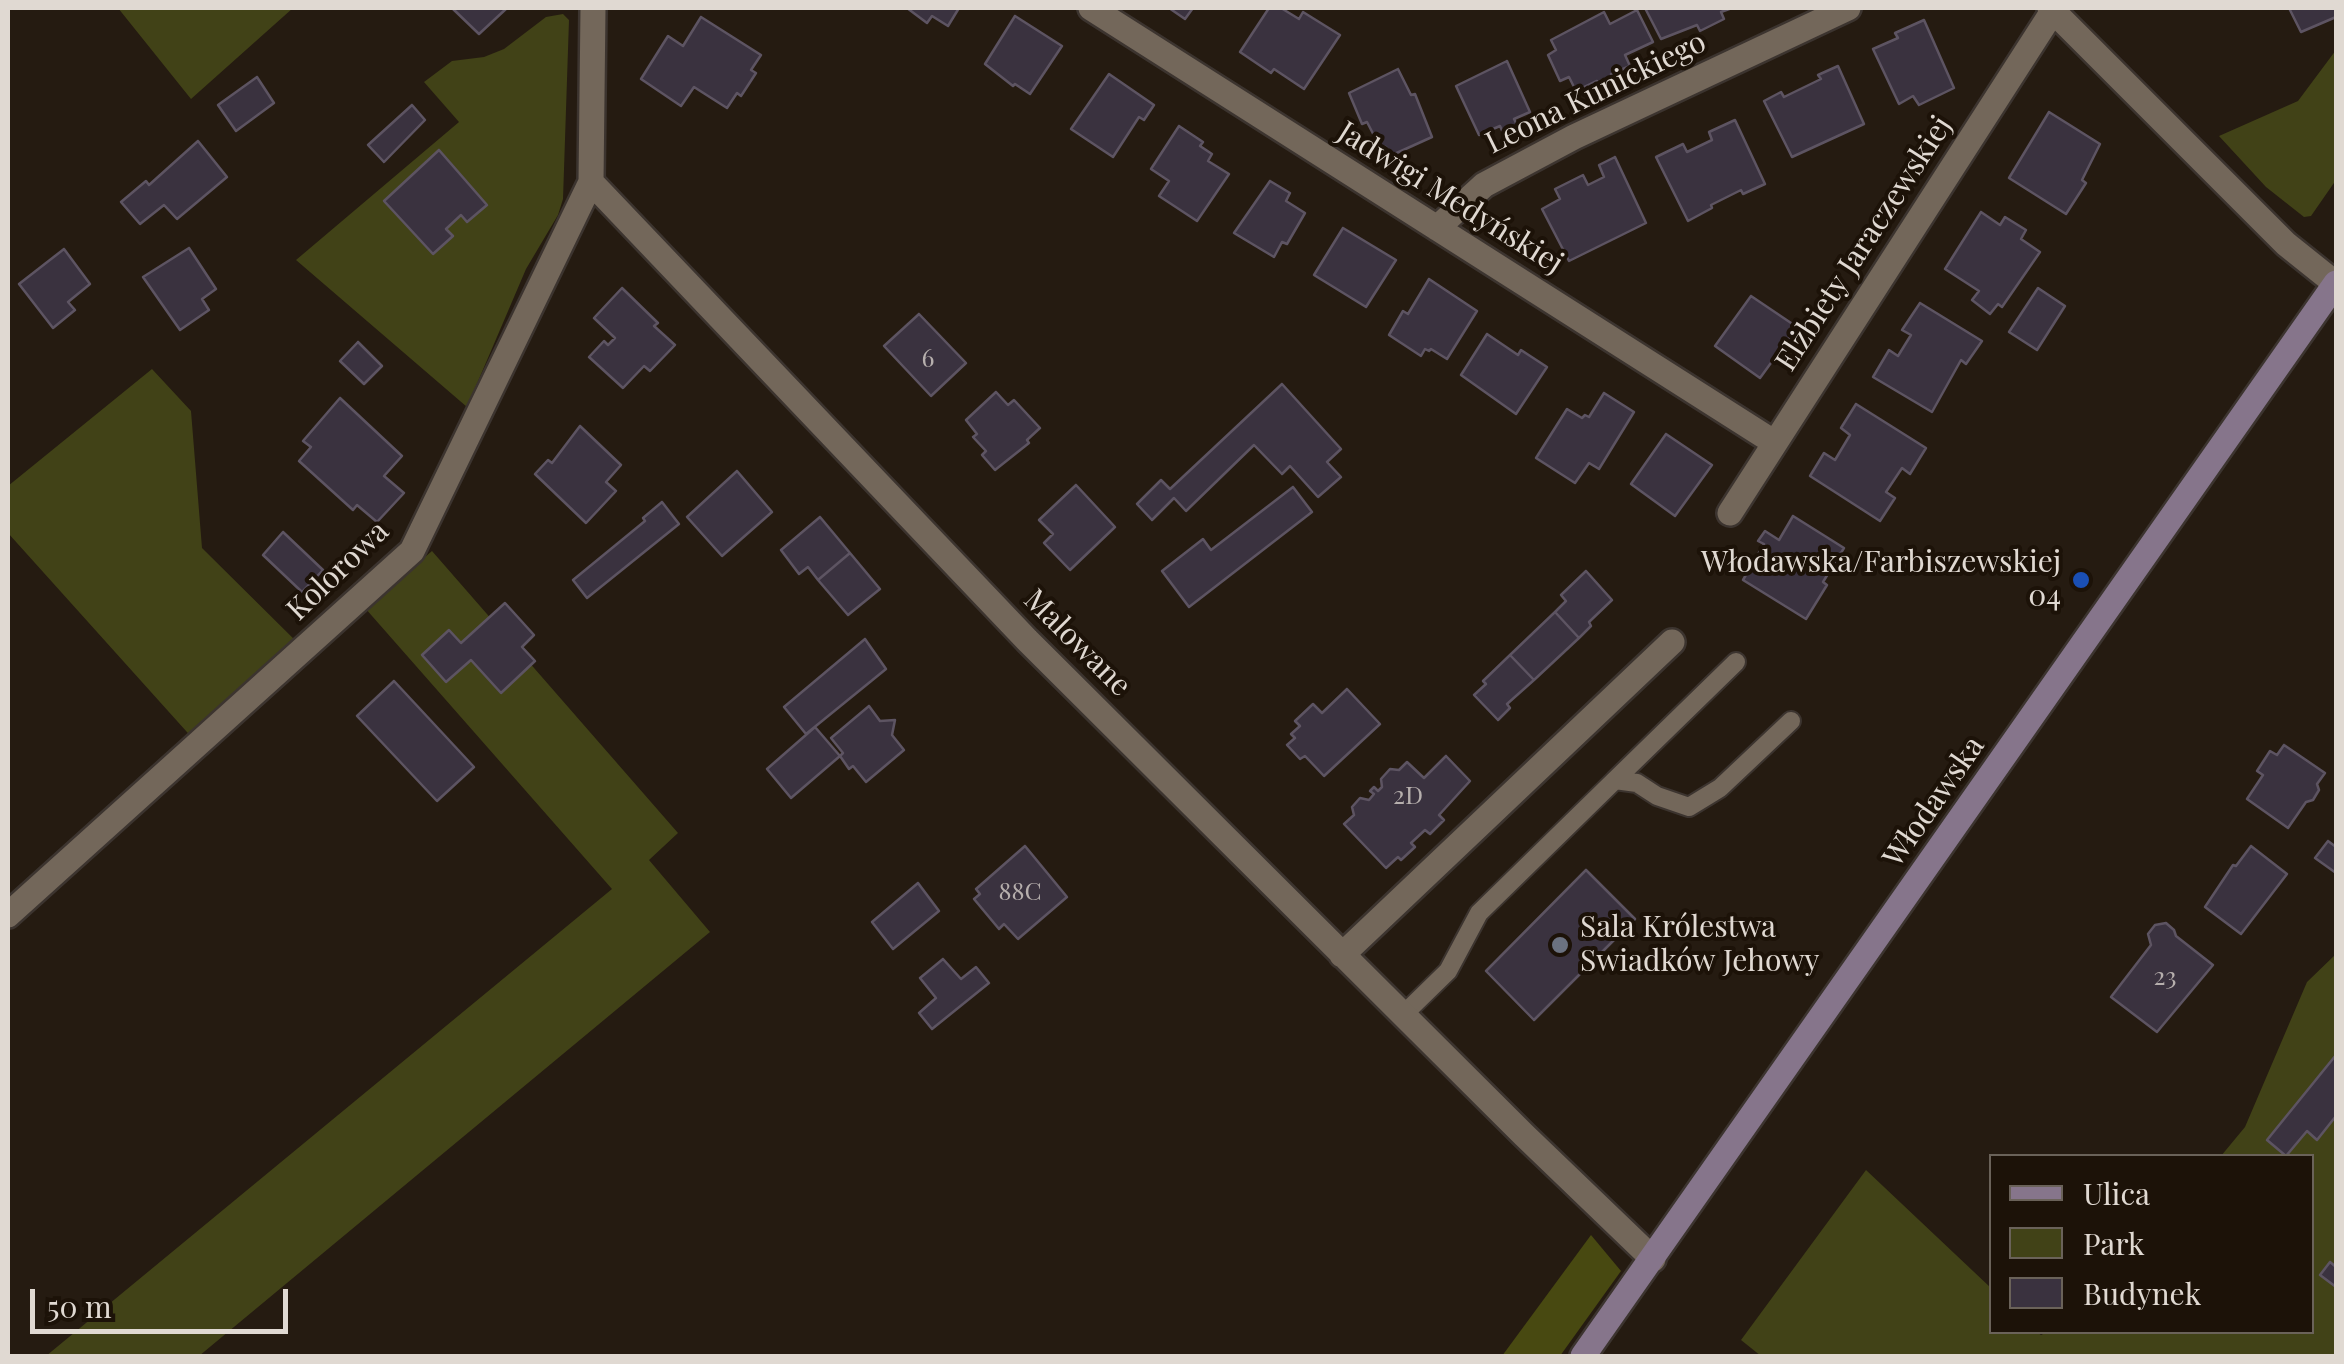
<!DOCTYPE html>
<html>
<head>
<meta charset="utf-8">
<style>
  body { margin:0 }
  #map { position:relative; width:2344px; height:1364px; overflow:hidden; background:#251b11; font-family:"Playfair Display",serif }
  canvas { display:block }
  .frame { position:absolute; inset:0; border:10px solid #e0d9d2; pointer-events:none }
  .legend { position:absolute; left:1989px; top:1154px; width:325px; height:180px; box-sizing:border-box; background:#1c1208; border:2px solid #6a6259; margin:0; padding:12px 18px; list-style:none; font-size:30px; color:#e0d9d2 }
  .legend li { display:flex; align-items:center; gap:20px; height:50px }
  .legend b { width:50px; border:2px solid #6a6259 }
  .scale { position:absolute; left:30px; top:1289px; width:258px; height:45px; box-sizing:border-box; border:5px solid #e0d9d2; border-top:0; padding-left:12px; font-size:30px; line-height:35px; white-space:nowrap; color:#e0d9d2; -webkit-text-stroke:8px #1c1208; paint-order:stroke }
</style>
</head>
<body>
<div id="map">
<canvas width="2344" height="1364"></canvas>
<div class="frame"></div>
<ul class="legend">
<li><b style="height:12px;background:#86758b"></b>Ulica</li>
<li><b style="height:28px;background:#414217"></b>Park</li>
<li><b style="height:28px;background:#3a323f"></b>Budynek</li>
</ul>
<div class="scale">50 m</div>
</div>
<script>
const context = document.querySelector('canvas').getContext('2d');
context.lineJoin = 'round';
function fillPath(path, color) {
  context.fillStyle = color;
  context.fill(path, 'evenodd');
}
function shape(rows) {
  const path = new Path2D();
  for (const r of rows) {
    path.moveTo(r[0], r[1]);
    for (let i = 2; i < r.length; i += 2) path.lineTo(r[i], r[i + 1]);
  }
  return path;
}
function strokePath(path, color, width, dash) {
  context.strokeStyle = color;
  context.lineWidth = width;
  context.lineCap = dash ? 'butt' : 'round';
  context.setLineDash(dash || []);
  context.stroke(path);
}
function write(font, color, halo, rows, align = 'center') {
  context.font = font + ' "Playfair Display",serif';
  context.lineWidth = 8;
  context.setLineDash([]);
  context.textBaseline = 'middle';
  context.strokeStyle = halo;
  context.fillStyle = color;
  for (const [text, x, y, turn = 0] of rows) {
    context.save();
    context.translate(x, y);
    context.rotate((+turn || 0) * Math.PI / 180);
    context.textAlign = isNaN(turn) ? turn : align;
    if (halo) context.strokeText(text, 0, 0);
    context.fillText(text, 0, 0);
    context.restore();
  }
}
fillPath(shape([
  [118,8,293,8,191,99],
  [563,14,569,20,563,199,558,215,526,269,467,407,296,260,459,122,424,82,452,61,484,57,504,49,546,17],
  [2336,50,2336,180,2311,216,2304,217,2266,187,2219,136,2298,101],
  [152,369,191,411,202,548,309,654,204,751,8,533,8,486],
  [432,551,678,833,649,860,710,932,199,1356,46,1356,612,889,365,608],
  [2336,954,2336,1356,1761,1356,1741,1340,1866,1170,1991,1288,1992,1332,2037,1332,2041,1335,2047,1332,2312,1332,2312,1156,2221,1156,2245,1127,2307,982]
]), '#414217');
fillPath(shape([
  [1591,1235,1621,1271,1560,1356,1502,1356]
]), '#484911');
const building = shape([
  [452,8,507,8,479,34,452,8],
  [907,8,959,8,948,26,932,16,927,23,907,8],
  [1169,8,1193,8,1185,19,1169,8],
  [1269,8,1281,8,1299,19,1303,12,1340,35,1304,89,1274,69,1271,73,1240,52,1269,8],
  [1645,8,1732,8,1721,12,1724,19,1700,31,1697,25,1661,39,1645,8],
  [2289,8,2336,8,2336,17,2301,32,2289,8],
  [1637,10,1653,42,1625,55,1630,66,1611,74,1616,85,1603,91,1597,81,1576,91,1569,77,1560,81,1548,55,1556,50,1551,40,1604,12,1610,24,1637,10],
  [1015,16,1062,46,1030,94,1015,84,1013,86,985,64,1015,16],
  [701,17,761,55,751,70,756,73,741,96,737,93,727,108,694,87,681,106,641,79,668,36,683,46,701,17],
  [1924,20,1954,88,1919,105,1913,96,1899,104,1873,49,1898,38,1895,33,1924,20],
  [1507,61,1530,112,1514,119,1520,131,1505,137,1500,126,1479,135,1456,86,1507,61],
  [1838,66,1864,124,1792,157,1764,101,1781,92,1784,97,1821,79,1818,75,1838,66],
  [1398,69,1411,95,1415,94,1432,137,1390,156,1386,147,1381,149,1367,122,1362,124,1349,93,1398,69],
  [1109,74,1154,105,1144,120,1139,117,1113,157,1071,129,1109,74],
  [257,77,274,103,236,131,218,105,257,77],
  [412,105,425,120,384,162,368,145,412,105],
  [2049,112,2100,144,2082,180,2086,183,2066,214,2009,178,2049,112],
  [1735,120,1765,184,1743,194,1741,190,1711,205,1712,208,1688,221,1656,157,1683,144,1687,152,1712,140,1709,132,1735,120],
  [1179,126,1203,142,1200,146,1212,154,1208,161,1229,174,1197,221,1159,196,1169,181,1151,169,1179,126],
  [198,141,227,177,177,219,164,205,140,224,121,202,146,181,149,185,198,141],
  [439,150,487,205,467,222,461,215,446,229,453,236,433,254,384,201,439,150],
  [1615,157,1646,223,1569,261,1542,209,1560,199,1555,189,1583,175,1588,185,1604,177,1599,165,1615,157],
  [1270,181,1290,193,1286,201,1305,213,1287,244,1282,242,1274,257,1234,233,1270,181],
  [1981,212,2000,225,2005,217,2026,230,2021,239,2040,252,2002,307,1998,304,1990,314,1972,300,1979,291,1945,269,1981,212],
  [1343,228,1396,260,1366,307,1314,275,1343,228],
  [189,248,216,289,202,299,209,310,180,330,143,277,189,248],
  [64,249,90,284,68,302,75,310,53,328,19,284,64,249],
  [1429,279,1477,311,1447,359,1431,349,1429,351,1425,349,1421,356,1389,335,1403,311,1408,314,1429,279],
  [622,288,658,323,654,326,675,345,650,371,644,366,623,388,589,357,604,341,608,345,615,338,594,318,622,288],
  [2038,288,2065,306,2037,350,2009,332,2038,288],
  [1751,296,1797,327,1760,378,1715,346,1751,296],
  [1920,303,1982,341,1966,364,1961,360,1932,412,1873,377,1889,350,1898,356,1911,335,1902,330,1920,303],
  [919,314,966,363,931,396,884,346,919,314],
  [1487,334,1518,355,1521,350,1547,367,1516,414,1461,375,1487,334],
  [358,342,382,366,364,384,340,361,358,342],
  [1282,384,1341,449,1327,462,1341,477,1318,497,1290,466,1282,474,1254,445,1186,511,1174,498,1152,520,1137,504,1161,480,1170,489,1282,384],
  [996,392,1008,405,1014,400,1040,428,1027,440,1029,443,995,470,982,455,986,451,973,437,977,434,966,420,996,392],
  [1604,393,1634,412,1599,469,1589,463,1575,483,1536,458,1567,409,1582,418,1585,415,1589,417,1604,393],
  [340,398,402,456,384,476,404,493,377,522,357,505,353,510,299,461,311,447,303,441,340,398],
  [1856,404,1926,448,1910,474,1902,468,1886,492,1895,498,1880,521,1810,476,1824,453,1835,460,1850,435,1841,428,1856,404],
  [580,426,621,465,606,482,616,491,586,523,535,474,548,460,552,463,580,426],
  [1666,434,1712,465,1675,516,1631,484,1666,434],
  [737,471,772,512,722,556,687,517,737,471],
  [1076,485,1115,527,1070,570,1044,543,1053,534,1039,520,1076,485],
  [1293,487,1312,512,1189,607,1162,571,1203,539,1211,550,1293,487],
  [662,502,679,524,587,598,573,580,645,521,643,518,662,502],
  [1793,516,1844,548,1823,582,1827,585,1806,619,1743,580,1764,544,1758,541,1765,531,1779,540,1793,516],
  [820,517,850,553,818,580,808,567,799,574,781,550,820,517],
  [283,532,323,570,302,592,263,555,283,532],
  [850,553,880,589,848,615,818,580,850,553],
  [1586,571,1612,600,1589,622,1591,626,1579,638,1555,612,1566,601,1561,595,1586,571],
  [505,603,534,635,522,647,535,661,501,693,471,660,446,682,422,655,449,630,461,643,505,603],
  [1555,612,1579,638,1534,680,1510,655,1555,612],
  [865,639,886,669,806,734,784,707,865,639],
  [1510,655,1534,680,1507,704,1510,708,1498,720,1474,695,1486,684,1483,681,1510,655],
  [394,681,474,767,437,801,357,716,394,681],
  [1347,689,1380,724,1324,776,1305,756,1300,759,1287,745,1295,738,1291,734,1300,726,1295,721,1313,704,1322,713,1347,689],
  [869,706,880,721,895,720,892,735,904,750,866,782,853,766,849,769,840,756,843,753,831,738,869,706],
  [815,727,840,756,791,798,767,769,815,727],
  [2284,745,2325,773,2317,784,2319,790,2313,800,2306,802,2288,828,2247,799,2263,775,2257,771,2270,751,2277,755,2284,745],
  [1446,756,1470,781,1439,815,1444,820,1430,834,1425,830,1411,843,1415,847,1401,860,1398,857,1386,868,1344,824,1354,815,1352,807,1360,798,1369,800,1374,794,1370,791,1374,787,1378,791,1382,787,1381,779,1390,769,1399,770,1407,762,1424,778,1446,756],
  [2328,841,2336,847,2336,873,2315,858,2328,841],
  [1025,846,1067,897,1018,939,1004,924,999,929,974,899,980,894,976,889,1025,846],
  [2251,846,2287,874,2241,934,2205,907,2233,865,2236,866,2251,846],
  [1586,870,1635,919,1534,1020,1486,971,1586,870],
  [918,883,939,911,893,949,872,922,918,883],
  [2166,923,2174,930,2176,936,2213,965,2157,1032,2111,997,2151,945,2148,934,2155,925,2166,923],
  [943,959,961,979,976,967,989,983,932,1029,919,1013,936,998,920,978,943,959],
  [2336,1055,2336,1116,2317,1140,2307,1131,2286,1156,2267,1140,2336,1055],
  [2330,1262,2336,1267,2336,1287,2320,1275,2330,1262]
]);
fillPath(building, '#3a323f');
strokePath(building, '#5d5462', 2.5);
const lane = shape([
  [1615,780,1736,662],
  [1404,1014,1448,971,1479,913,1615,780,1637,783,1657,796,1689,807,1720,788,1791,721]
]);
const street = shape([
  [593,8,591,182,1027,640,1524,1135,1653,1259],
  [1091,8,1775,443],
  [2050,8,2286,244,2336,284],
  [1437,228,1484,185,1574,137,1848,8],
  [1730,513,2053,11],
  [8,915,412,551,591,182],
  [1342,955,1672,642]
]);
const secondary = shape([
  [1583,1356,2336,283]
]);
strokePath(lane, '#3c342f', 22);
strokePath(street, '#3c342f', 30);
strokePath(secondary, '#3c342f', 30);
strokePath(lane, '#73675a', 18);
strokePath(street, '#73675a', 25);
strokePath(secondary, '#86758b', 25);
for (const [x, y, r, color] of [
  [2081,580,10,"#1a4fb4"],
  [1560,945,10,"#6b7280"]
]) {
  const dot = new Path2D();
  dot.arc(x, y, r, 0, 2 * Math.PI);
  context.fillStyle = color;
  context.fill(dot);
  strokePath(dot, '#1c1208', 4);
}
write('25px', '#b6afad', null, [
  ["6",928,359],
  ["2D",1408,796],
  ["88C",1020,892],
  ["23",2165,977]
]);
write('30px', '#e0d9d2', '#1c1208', [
  ["Leona Kunickiego",1596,93,-26],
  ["Jadwigi Medyńskiej",1450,198,32],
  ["Elżbiety Jaraczewskiej",1864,244,-57],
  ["Kolorowa",338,571,-44],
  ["Malowane",1077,643,45],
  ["Włodawska",1934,802,-55]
]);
write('30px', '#e0d9d2', '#1c1208', [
  ["Włodawska/Farbiszewskiej",2061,563],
  ["04",2061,597],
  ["Sala Królestwa",1580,928,"left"],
  ["Swiadków Jehowy",1580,962,"left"]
], 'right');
</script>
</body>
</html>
